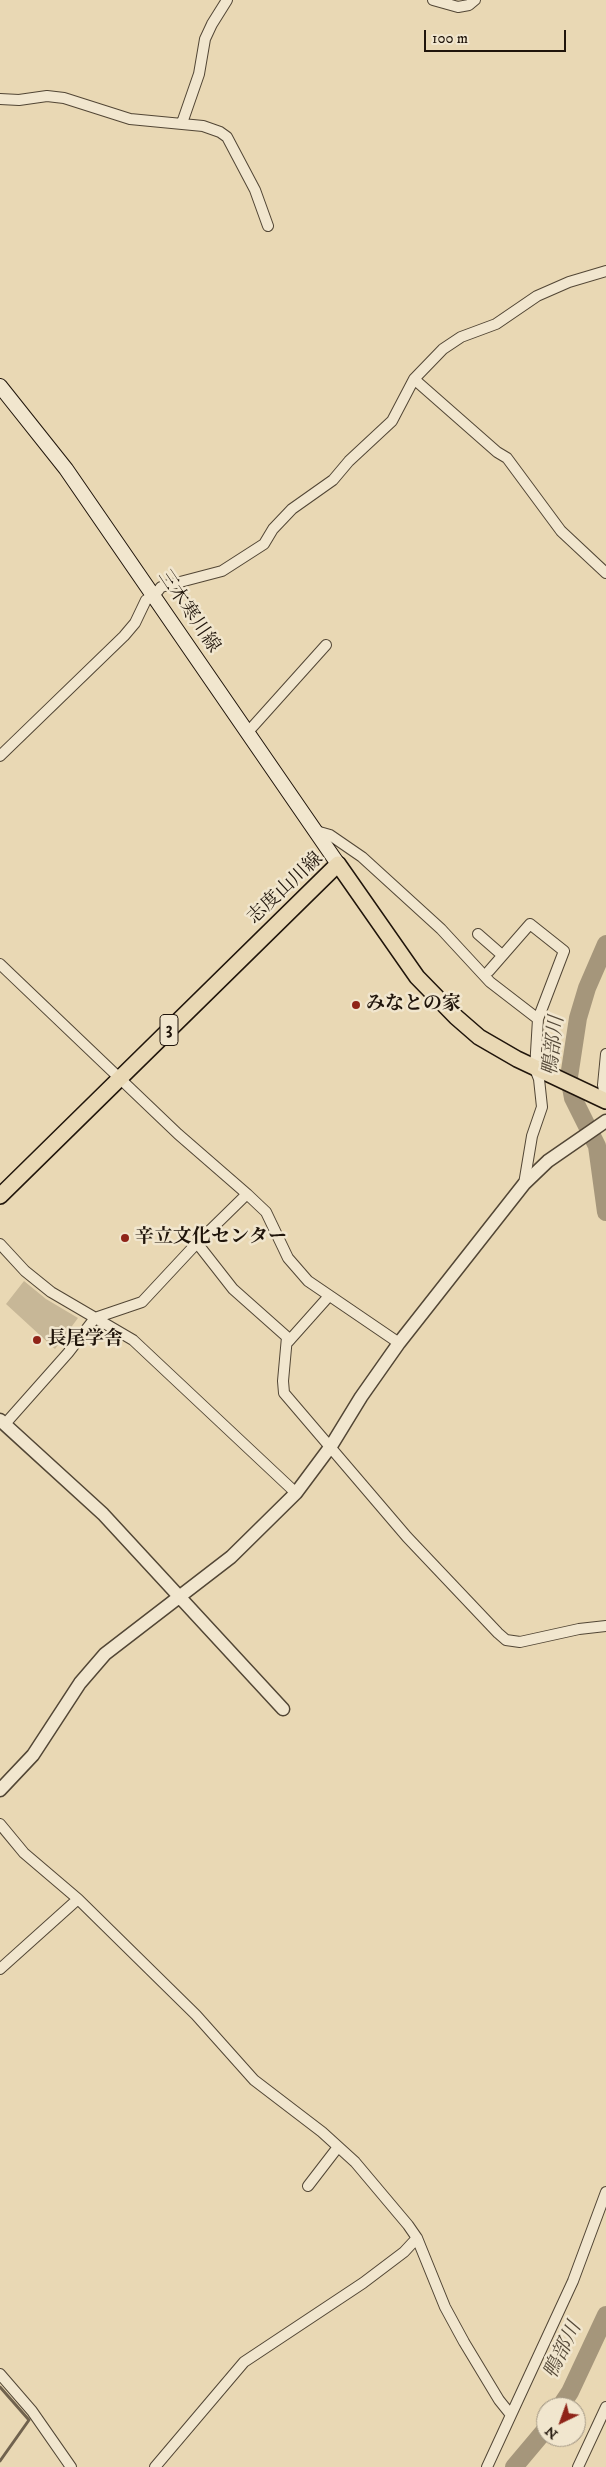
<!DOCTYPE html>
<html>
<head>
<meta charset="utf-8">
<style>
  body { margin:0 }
  #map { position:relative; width:606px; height:2467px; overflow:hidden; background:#e9d8b4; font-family:"IM FELL DW Pica",serif }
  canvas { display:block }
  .north { position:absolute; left:536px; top:2397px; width:50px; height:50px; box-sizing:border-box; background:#f1e6ce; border:1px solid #9d9280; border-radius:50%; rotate:222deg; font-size:14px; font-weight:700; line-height:20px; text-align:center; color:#20150b }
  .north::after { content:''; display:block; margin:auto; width:18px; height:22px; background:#8f2418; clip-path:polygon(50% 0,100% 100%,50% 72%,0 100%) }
  .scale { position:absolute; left:424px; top:30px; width:142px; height:22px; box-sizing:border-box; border:2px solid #20150b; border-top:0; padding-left:6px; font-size:15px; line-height:18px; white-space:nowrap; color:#20150b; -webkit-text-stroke:4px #f1e6ce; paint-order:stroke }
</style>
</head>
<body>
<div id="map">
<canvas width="606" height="2467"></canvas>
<div class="north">N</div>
<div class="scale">100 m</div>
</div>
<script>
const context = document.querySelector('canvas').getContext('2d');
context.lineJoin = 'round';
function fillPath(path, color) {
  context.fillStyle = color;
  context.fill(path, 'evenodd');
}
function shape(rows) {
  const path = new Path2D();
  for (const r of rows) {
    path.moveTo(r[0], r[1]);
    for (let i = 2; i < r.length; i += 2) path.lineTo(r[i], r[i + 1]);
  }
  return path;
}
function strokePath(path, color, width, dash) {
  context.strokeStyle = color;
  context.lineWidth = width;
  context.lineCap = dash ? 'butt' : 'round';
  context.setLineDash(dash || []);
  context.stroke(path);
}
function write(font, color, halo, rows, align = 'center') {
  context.font = font + ' "IM FELL DW Pica","Noto Serif JP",serif';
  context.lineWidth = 5;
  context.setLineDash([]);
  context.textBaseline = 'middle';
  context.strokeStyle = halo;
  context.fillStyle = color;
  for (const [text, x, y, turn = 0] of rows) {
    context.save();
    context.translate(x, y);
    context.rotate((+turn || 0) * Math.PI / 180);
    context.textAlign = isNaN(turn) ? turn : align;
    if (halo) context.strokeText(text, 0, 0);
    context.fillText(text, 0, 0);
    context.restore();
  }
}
fillPath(shape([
  [24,1281,46,1299,78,1318,55,1349,6,1304]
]), '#c7b797');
strokePath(shape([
  [0,2387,29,2420,0,2461]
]), '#70624e', 3);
strokePath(shape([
  [606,944,587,988,578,1018,569,1077,573,1098,597,1146,606,1212],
  [560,2407,570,2392,606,2315],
  [514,2467,546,2429]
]), '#a5967b', 18);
const minor = shape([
  [433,0,458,7,469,5,475,0],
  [0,99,19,100,47,96,64,98,130,119,203,126,220,132,227,137,255,190,268,226],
  [182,123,199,74,205,39,212,24,227,0],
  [414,379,497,452,507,458,561,531,606,573],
  [247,733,326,645],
  [0,756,124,636,135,623,146,600,154,596,161,587,222,571,264,544,273,529,292,509,333,480,349,461,392,421,414,379,443,349,461,337,496,324,537,296,569,282,606,271],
  [316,831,330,835,362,857,441,929,490,982,538,1019,535,1069,539,1079,542,1107,532,1136,524,1184],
  [478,934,502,955],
  [0,964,178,1134,247,1194,266,1212,288,1258,308,1281,399,1343],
  [489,971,530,924,564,951,538,1019],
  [606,1101,603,1085,606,1054],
  [197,1243,233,1289,287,1337,283,1381,284,1393,407,1537,498,1633,506,1640,520,1642,579,1629,606,1626],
  [0,1244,25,1271,51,1292,133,1340,296,1493],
  [288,1342,329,1296],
  [5,1424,68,1353,95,1318,142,1302,197,1243,247,1194],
  [0,1824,24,1853,78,1899,196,2015,254,2080,322,2132,355,2162,408,2225,417,2238,445,2307,464,2342,499,2400,511,2415,487,2467],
  [0,1969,78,1899],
  [308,2186,338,2147],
  [0,2374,32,2411,71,2467],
  [511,2415,573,2281,606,2192],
  [155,2467,244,2362,363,2283,404,2252,417,2238],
  [578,2467,606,2407]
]);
const tertiary = shape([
  [0,1420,103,1514,283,1709],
  [0,1790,33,1755,80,1683,105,1654,231,1557,296,1493,331,1446,361,1397,399,1343,524,1184,548,1161,606,1121]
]);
const secondary = shape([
  [0,386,66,469,338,864]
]);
const primary = shape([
  [0,1196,338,864,417,977,456,1017,479,1037,517,1059,606,1101]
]);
strokePath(minor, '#524635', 12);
strokePath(tertiary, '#524635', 15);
strokePath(secondary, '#20150b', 16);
strokePath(primary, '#20150b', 18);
strokePath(minor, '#f1e6ce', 10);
strokePath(tertiary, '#f1e6ce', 12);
strokePath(secondary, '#f1e6ce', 14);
strokePath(primary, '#e9d8b4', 15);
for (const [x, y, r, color] of [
  [356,1005,5,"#8f2418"],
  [125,1238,5,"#8f2418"],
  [37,1340,5,"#8f2418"]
]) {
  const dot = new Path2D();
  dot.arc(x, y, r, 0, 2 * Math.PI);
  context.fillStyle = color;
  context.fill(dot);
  strokePath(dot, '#f1e6ce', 2);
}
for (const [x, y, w] of [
  [169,1030,18]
]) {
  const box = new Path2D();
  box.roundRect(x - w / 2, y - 15.5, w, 31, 4);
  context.fillStyle = '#f1e6ce';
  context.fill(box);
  strokePath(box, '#20150b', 1);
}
write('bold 18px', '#20150b', null, [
  ["3",169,1030]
]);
write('19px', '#20150b', '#f1e6ce', [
  ["三木寒川線",188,612,56],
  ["志度山川線",286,889,-43]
]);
write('bold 19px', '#20150b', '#f1e6ce', [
  ["みなとの家",366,1005],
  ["辛立文化センター",135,1238],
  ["長尾学舎",47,1340]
], 'left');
write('italic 20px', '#554938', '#f1e6ce', [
  ["鴨部川",555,1046,-83],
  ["鴨部川",564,2351,-64]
]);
</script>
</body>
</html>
